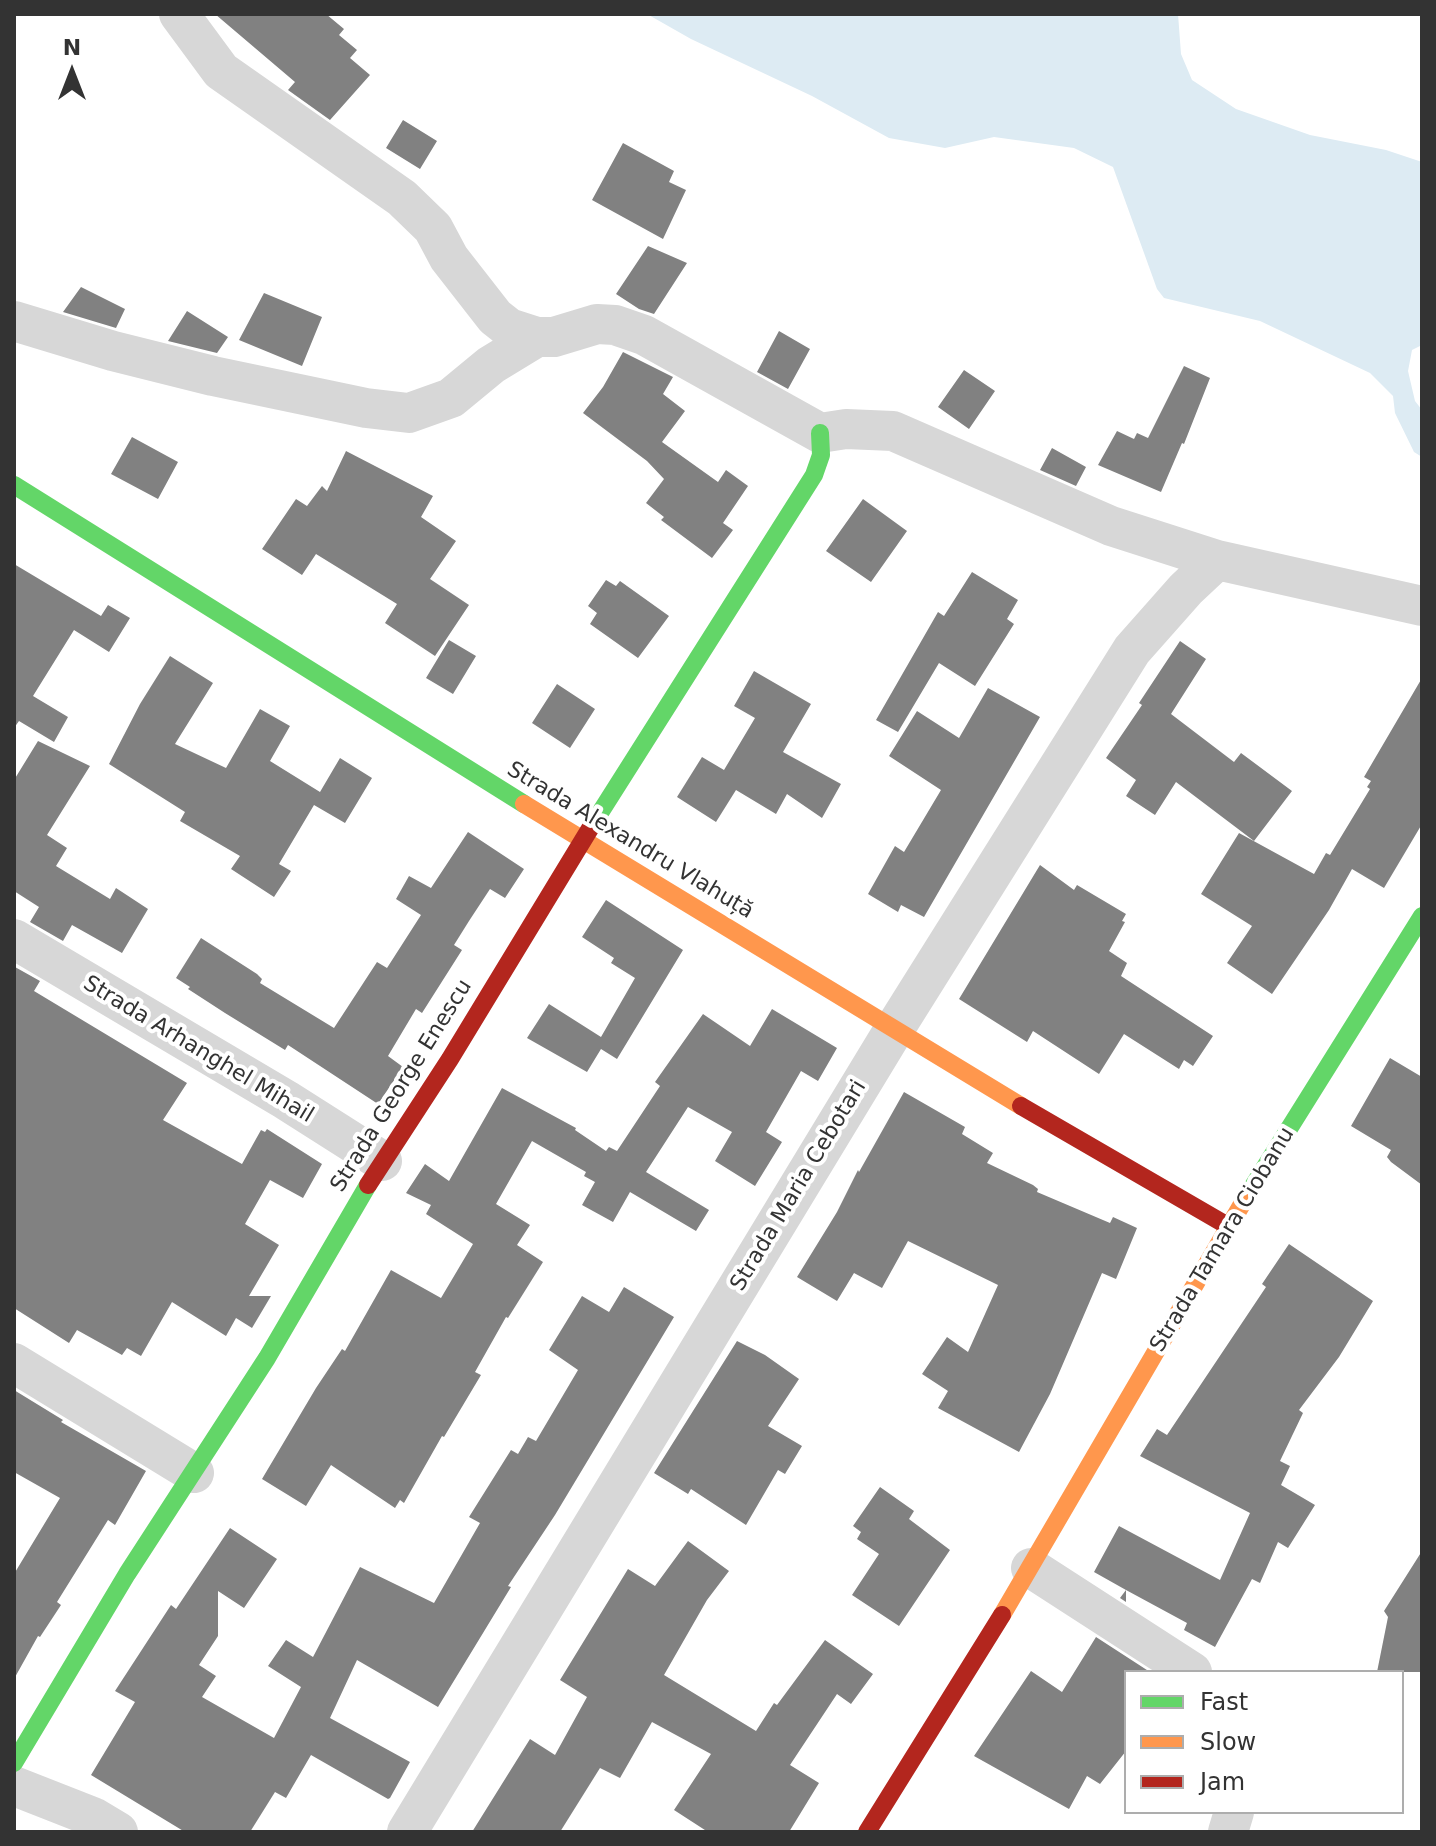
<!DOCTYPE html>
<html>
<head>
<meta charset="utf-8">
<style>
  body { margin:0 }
  #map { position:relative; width:1436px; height:1846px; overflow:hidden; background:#fff; font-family:"DejaVu Sans",sans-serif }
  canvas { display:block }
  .frame { position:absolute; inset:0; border:16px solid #333; pointer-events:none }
  .legend { position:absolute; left:1124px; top:1670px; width:280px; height:144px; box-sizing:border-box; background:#fff; border:2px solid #adadad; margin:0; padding:10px 14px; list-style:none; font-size:24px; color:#333 }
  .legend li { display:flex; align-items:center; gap:16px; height:40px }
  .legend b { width:40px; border:2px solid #adadad }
  .north { position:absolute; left:32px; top:32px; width:80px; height:80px; -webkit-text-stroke:6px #fff; paint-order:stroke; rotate:0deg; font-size:22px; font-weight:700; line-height:32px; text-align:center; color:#333 }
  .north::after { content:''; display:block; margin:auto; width:28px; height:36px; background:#333; clip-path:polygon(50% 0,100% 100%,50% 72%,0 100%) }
</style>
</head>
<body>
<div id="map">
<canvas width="1436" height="1846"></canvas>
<div class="frame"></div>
<ul class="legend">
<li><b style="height:10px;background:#63d668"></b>Fast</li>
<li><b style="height:10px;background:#ff974d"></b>Slow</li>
<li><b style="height:10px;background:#b3261e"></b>Jam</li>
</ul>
<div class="north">N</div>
</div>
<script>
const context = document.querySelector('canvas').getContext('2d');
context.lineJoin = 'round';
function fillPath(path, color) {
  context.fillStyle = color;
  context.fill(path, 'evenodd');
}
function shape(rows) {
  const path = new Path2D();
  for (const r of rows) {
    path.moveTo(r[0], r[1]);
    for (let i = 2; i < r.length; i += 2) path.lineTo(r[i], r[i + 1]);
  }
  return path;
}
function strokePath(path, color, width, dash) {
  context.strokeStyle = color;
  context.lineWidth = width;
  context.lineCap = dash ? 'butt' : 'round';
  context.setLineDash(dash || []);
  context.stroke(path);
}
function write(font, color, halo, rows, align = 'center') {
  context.font = font + ' "DejaVu Sans",sans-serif';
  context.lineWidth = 8;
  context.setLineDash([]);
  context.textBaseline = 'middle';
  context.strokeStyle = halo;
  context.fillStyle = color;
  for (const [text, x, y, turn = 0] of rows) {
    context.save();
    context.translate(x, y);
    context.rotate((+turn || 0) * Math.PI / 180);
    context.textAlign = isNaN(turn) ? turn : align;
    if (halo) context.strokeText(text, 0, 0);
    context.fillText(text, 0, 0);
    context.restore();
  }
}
fillPath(shape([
  [647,14,1178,14,1181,54,1192,80,1236,109,1310,135,1386,150,1422,162,1422,345,1412,350,1408,371,1415,401,1422,410,1422,457,1414,452,1395,413,1393,396,1370,373,1260,321,1164,298,1157,289,1113,167,1074,148,994,137,945,148,889,138,812,96,691,39]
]), '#ddebf3');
fillPath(shape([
  [215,14,326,14,344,29,339,35,357,50,350,58,370,75,330,120,288,90,295,82],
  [403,120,437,141,420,169,386,148],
  [623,143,674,171,669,182,686,190,663,239,592,200],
  [648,246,687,263,654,314,639,309,616,294],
  [81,287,125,309,116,328,63,312],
  [264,293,322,317,302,366,239,340],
  [187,311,228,337,217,353,168,341],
  [779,331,810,349,788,389,757,372],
  [623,352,673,377,663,394,685,411,662,442,718,482,726,470,748,486,723,523,733,530,712,558,661,520,664,517,646,503,664,479,647,461,583,413,603,387],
  [1184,366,1210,378,1184,444,1182,443,1161,492,1098,465,1117,431,1134,439,1137,433,1148,438],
  [964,370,995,391,969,429,938,407],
  [132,437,178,462,158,499,111,474],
  [1052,448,1086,467,1076,486,1040,470],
  [346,451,433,496,421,517,456,541,430,579,469,605,435,656,385,623,397,604,316,554,302,575,262,549,296,499,307,506,322,486,327,491],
  [863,499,907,531,871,582,826,551],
  [14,564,101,616,108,605,130,618,109,652,74,630,33,696,68,717,54,742,19,721,14,728],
  [972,572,1018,600,1007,619,1014,624,975,686,939,663,898,732,876,720,938,612,944,616],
  [606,580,616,586,620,581,669,616,638,658,590,624,597,613,588,606],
  [449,640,476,656,453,694,426,678],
  [1180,641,1206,659,1171,714,1234,762,1241,753,1292,791,1254,841,1176,782,1155,815,1126,796,1136,780,1106,758,1142,705,1139,703],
  [170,656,213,683,175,744,226,768,260,709,290,726,270,761,320,792,340,758,372,778,345,823,314,805,279,864,291,871,274,897,231,869,240,856,180,821,185,812,109,764,140,704],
  [754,671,811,704,783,752,841,784,822,818,787,794,776,814,736,790,716,822,677,797,702,757,724,770,755,718,734,706],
  [1422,678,1422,824,1384,888,1352,869,1329,910,1272,994,1227,963,1252,926,1201,894,1239,833,1314,874,1326,853,1330,855,1370,789,1367,787,1371,781,1364,777],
  [557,684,595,709,570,748,532,723],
  [988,688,1040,717,924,917,901,905,898,912,868,894,895,846,904,852,941,790,889,756,917,711,959,738],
  [38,741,90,766,47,835,67,848,56,866,110,899,116,888,148,909,122,953,72,925,63,941,30,922,39,907,14,891,14,780],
  [468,832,524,869,505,898,490,889,469,921,454,945,462,950,422,1013,416,1009,388,1056,403,1067,378,1104,288,1045,285,1050,225,1013,188,989,190,987,176,978,201,938,257,974,262,979,260,983,334,1028,377,962,387,968,421,915,396,899,409,876,431,888],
  [1040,865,1074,890,1077,885,1126,914,1122,921,1125,922,1109,951,1127,963,1121,976,1213,1036,1193,1066,1184,1060,1179,1069,1124,1034,1099,1074,1033,1031,1027,1042,959,999],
  [606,900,683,950,617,1059,601,1049,587,1072,527,1038,549,1004,601,1037,635,978,611,963,614,958,582,937],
  [15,967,40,981,34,991,187,1083,163,1120,242,1164,261,1130,265,1132,267,1129,322,1164,303,1198,270,1180,245,1224,279,1245,249,1296,271,1296,252,1328,236,1318,226,1336,172,1302,141,1356,127,1348,122,1355,77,1330,69,1343,14,1308],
  [772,1009,837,1048,818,1081,801,1071,766,1132,782,1142,755,1186,715,1161,732,1132,688,1107,646,1172,709,1210,696,1231,630,1192,613,1222,582,1205,595,1182,584,1176,586,1172,532,1141,496,1204,530,1225,517,1245,543,1262,508,1318,506,1317,475,1372,481,1375,444,1437,442,1436,404,1503,400,1500,395,1508,331,1465,306,1506,262,1479,316,1388,342,1349,345,1351,391,1270,441,1298,473,1244,426,1214,431,1205,406,1193,425,1164,449,1181,502,1088,576,1128,575,1130,606,1151,609,1147,617,1151,660,1086,655,1082,703,1014,750,1046],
  [1390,1058,1422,1077,1422,1185,1391,1162,1387,1157,1391,1150,1351,1126],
  [904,1092,965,1127,962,1134,993,1153,987,1163,1033,1185,1038,1189,1037,1192,1110,1223,1113,1217,1137,1228,1116,1279,1102,1273,1050,1394,1019,1452,938,1408,948,1391,922,1374,947,1337,968,1352,998,1285,908,1241,882,1288,854,1273,837,1301,797,1277,837,1212,858,1170,859,1172],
  [1289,1244,1373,1301,1339,1357,1299,1410,1303,1413,1280,1461,1290,1466,1281,1485,1315,1505,1288,1548,1278,1542,1260,1583,1252,1579,1215,1647,1184,1630,1187,1623,1126,1590,1126,1602,1120,1598,1126,1590,1094,1572,1119,1526,1220,1580,1250,1513,1140,1456,1157,1429,1167,1435,1266,1287,1262,1284],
  [624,1287,674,1317,555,1515,508,1586,511,1587,438,1707,357,1660,330,1718,410,1762,390,1798,388,1799,311,1755,286,1798,275,1792,250,1832,185,1832,91,1775,135,1702,115,1691,171,1605,176,1609,230,1528,277,1559,244,1608,218,1591,218,1636,199,1665,216,1676,202,1697,274,1738,301,1687,268,1666,286,1640,313,1657,360,1567,434,1603,480,1523,469,1517,511,1450,518,1454,528,1437,536,1441,578,1370,549,1350,582,1296,609,1312],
  [737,1341,765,1355,799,1379,768,1426,802,1446,785,1474,778,1470,746,1525,691,1489,688,1494,654,1473],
  [14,1390,63,1420,61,1422,146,1471,115,1525,108,1520,57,1602,61,1605,40,1637,38,1636,14,1679,14,1574,60,1498,14,1472],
  [880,1487,914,1511,909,1519,950,1550,899,1626,852,1595,879,1554,857,1539,861,1532,853,1526],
  [688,1541,729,1571,707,1600,664,1675,756,1731,774,1703,777,1705,825,1640,873,1674,851,1704,837,1694,790,1765,819,1783,789,1832,708,1832,674,1810,711,1754,652,1722,620,1778,600,1768,560,1832,472,1832,530,1739,555,1755,587,1697,560,1680,628,1569,655,1586],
  [1422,1551,1422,1672,1377,1672,1388,1617,1384,1611],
  [1096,1637,1150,1672,1126,1672,1126,1751,1100,1784,1087,1776,1069,1809,974,1756,1031,1671,1062,1692]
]), '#818181');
strokePath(shape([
  [179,14,221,71,402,198,433,228,449,258,495,317,509,328,537,337,554,337,597,324,615,325,644,335,820,433,846,429,893,431,1111,526,1217,560,1422,606],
  [14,321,113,351,213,376,366,408,409,413,451,398,491,365,537,337],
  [14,939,286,1100,382,1161],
  [14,1363,194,1473],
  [1031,1568,1192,1672],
  [14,1786,93,1817,118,1832],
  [407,1832,895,1028,1132,650,1186,589,1217,560],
  [1228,1832,1234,1812]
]), '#d7d7d7', 40);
strokePath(shape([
  [14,485,524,804],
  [591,827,814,475,821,455,820,433],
  [1245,1199,1422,916],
  [14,1763,127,1574,267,1358,368,1185]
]), '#63d668', 18);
strokePath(shape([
  [524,804,1021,1106],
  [1002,1615,1245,1199]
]), '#ff974d', 18);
strokePath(shape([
  [1021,1106,1228,1226],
  [368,1185,450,1059,591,827],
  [867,1832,1002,1615]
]), '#b3261e', 18);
write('22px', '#333', '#fff', [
  ["Strada Аlexandru Vlahuță",630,841,31],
  ["Strada Arhanghel Mihail",198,1050,31],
  ["Strada George Enescu",402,1086,-58],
  ["Strada Maria Cebotari",799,1186,-59],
  ["Strada Tamara Ciobanu",1223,1240,-59]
]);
</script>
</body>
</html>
